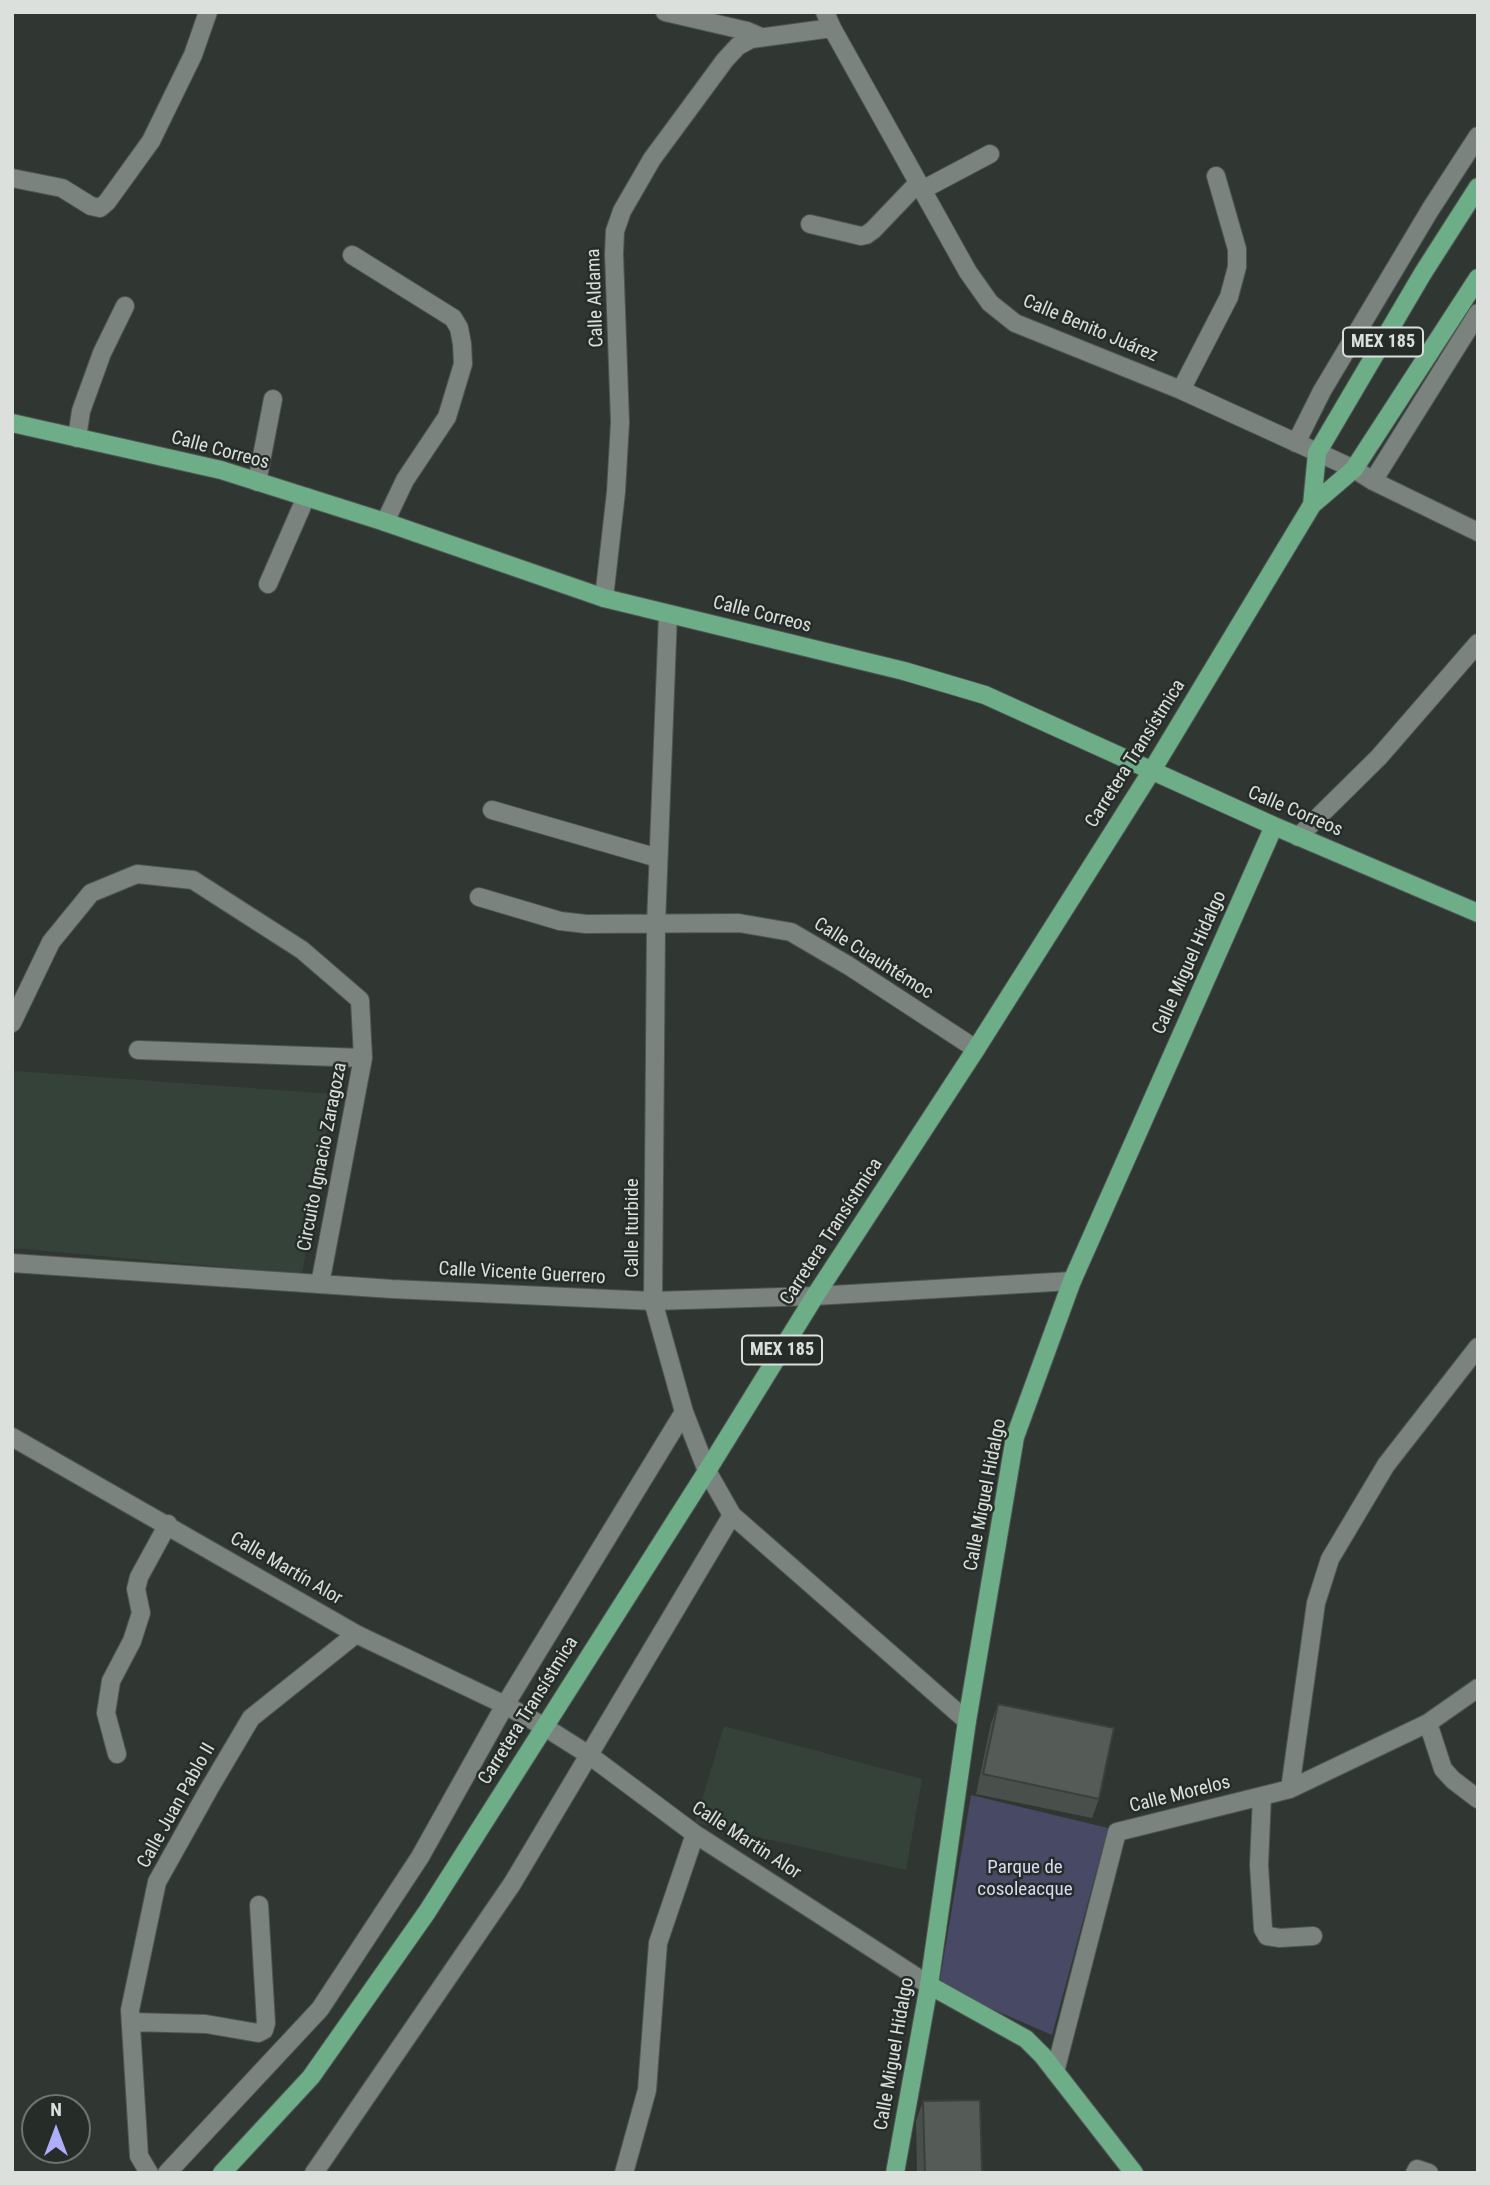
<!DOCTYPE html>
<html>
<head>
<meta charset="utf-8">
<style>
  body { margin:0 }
  #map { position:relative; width:1490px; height:2185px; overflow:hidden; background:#303733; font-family:"Roboto Condensed",sans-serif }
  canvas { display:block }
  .frame { position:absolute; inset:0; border:14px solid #dbe0dd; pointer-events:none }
  .north { position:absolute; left:21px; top:2094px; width:70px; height:70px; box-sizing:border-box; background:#262d29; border:2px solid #6e7571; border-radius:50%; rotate:0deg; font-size:19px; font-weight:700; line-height:28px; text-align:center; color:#dbe0dd }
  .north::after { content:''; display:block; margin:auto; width:24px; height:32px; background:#aeaefa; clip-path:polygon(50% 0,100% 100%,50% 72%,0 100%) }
</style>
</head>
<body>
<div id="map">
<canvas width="1490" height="2185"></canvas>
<div class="frame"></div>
<div class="north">N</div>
</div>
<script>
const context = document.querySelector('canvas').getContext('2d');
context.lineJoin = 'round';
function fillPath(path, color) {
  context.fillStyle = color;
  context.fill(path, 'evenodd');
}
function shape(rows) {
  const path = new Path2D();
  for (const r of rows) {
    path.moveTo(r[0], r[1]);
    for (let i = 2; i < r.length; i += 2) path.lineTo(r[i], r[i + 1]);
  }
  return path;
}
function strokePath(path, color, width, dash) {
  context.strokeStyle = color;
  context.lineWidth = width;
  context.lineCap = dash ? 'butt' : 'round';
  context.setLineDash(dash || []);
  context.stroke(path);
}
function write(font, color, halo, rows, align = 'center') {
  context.font = font + ' "Roboto Condensed",sans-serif';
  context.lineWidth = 5;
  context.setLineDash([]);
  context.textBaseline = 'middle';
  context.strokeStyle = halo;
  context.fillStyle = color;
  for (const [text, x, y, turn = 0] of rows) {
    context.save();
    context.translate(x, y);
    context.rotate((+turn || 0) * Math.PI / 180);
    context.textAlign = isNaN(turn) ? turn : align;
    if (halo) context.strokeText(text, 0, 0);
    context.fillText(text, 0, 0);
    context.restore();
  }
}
fillPath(shape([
  [14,1071,333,1094,302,1274,12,1248,12,1092],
  [724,1726,922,1779,906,1870,695,1823]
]), '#35423a');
fillPath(shape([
  [971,1795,1108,1828,1052,2035,939,1986]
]), '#484964');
const minor = shape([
  [665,12,747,31,761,37],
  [825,12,832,28,968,272,990,303,1015,323,1181,390,1354,469,1373,481,1478,532],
  [12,178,62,188,91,206,100,208,107,202,151,141,193,55,208,12],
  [922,190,990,154],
  [810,224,861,236,866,235,873,230,918,183],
  [352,255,453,318,459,328,462,344,463,364,447,417,405,480,385,522],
  [1181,390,1229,297,1237,267,1237,249,1216,176],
  [77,438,81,411,102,353,125,306],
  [1296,443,1322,391,1430,210,1478,136],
  [1373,481,1478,313],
  [257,482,273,399],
  [268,584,306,497],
  [604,598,616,492,620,422,614,254,615,231,622,211,652,159,725,60,738,46,751,39,832,28],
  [668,614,656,924,653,1301,684,1412,707,1471,732,1515,967,1721],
  [492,810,658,858],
  [1298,837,1379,757,1478,643],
  [479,897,560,921,586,924,739,923,791,932,849,966,976,1049],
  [12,1023,51,942,91,893,137,874,193,880,302,950,360,1000,363,1058,320,1284],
  [138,1050,363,1058],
  [12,1263,392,1289,653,1301,815,1296,1072,1281],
  [12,1437,356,1634,505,1705,543,1726,589,1755,695,1834,929,1985],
  [1428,1723,1443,1769,1453,1780,1478,1799],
  [117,1754,106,1713,111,1681,132,1641,141,1613,136,1589,139,1577,168,1524],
  [1290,1789,1316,1603,1330,1559,1386,1465,1478,1347],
  [1262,1796,1259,1865,1263,1929,1267,1936,1280,1938,1313,1936],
  [131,2022,206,2024,258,2033,264,2030,266,2023,259,1905],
  [1055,2072,1117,1832,1290,1789,1428,1723,1478,1688],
  [149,2173,139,2156,130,2010,157,1882,209,1789,251,1718,356,1634],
  [167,2173,320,2009,420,1857,505,1705,684,1412],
  [314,2173,512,1884,732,1515],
  [624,2173,647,2090,658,1943,695,1834],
  [1415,2173,1417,2169,1429,2173]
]);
const major = shape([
  [12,423,221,470,385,522,604,598,904,671,985,695,1274,826,1478,913],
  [1312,505,1317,453,1423,273,1478,187],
  [929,1985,1026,2039,1043,2056,1134,2173],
  [222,2173,311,2077,427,1912,707,1471,815,1296,976,1049,1151,772,1312,505,1354,469,1478,278],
  [895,2173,929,1985,967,1721,1015,1437,1072,1281,1274,826]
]);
strokePath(minor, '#4f5551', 20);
strokePath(major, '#4f5551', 20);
strokePath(minor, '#7b837e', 18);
strokePath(major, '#6dad88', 18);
fillPath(shape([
  [998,1704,1099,1799,1092,1818,976,1794,991,1723],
  [923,2101,982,2173,917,2173,916,2121]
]), '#494f4b');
const building = shape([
  [998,1704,1114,1728,1099,1799,983,1774,998,1704],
  [980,2100,982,2173,925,2173,923,2101,980,2100]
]);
fillPath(building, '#555c57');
strokePath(building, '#3c403d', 2);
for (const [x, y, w] of [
  [1383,342,80],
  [782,1350,80]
]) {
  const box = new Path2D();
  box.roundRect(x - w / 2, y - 14.5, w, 29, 5);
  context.fillStyle = '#262d29';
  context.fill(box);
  strokePath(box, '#dbe0dd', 2);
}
write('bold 18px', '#dbe0dd', null, [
  ["MEX 185",1383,342],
  ["MEX 185",782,1350]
]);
write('19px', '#dbe0dd', '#262d29', [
  ["Calle Aldama",596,298,-92],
  ["Calle Benito Juárez",1090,329,23],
  ["Calle Correos",220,451,15],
  ["Calle Correos",762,615,14],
  ["Carretera Transístmica",1136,754,-58],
  ["Calle Correos",1295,812,23],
  ["Calle Cuauhtémoc",873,959,32],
  ["Calle Miguel Hidalgo",1190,963,-66],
  ["Circuito Ignacio Zaragoza",323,1157,-79],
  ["Calle Iturbide",633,1228,-90],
  ["Carretera Transístmica",832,1232,-57],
  ["Calle Vicente Guerrero",522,1274,3],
  ["Calle Miguel Hidalgo",986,1495,-79],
  ["Calle Martín Alor",286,1569,30],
  ["Carretera Transístmica",529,1711,-58],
  ["Calle Morelos",1180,1795,-14],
  ["Calle Juan Pablo II",177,1806,-61],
  ["Calle Martin Alor",746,1841,33],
  ["Calle Miguel Hidalgo",895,2054,-80]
]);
write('19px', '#d7d9f7', '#262d29', [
  ["Parque de",1025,1868],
  ["cosoleacque",1025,1890]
]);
</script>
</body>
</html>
